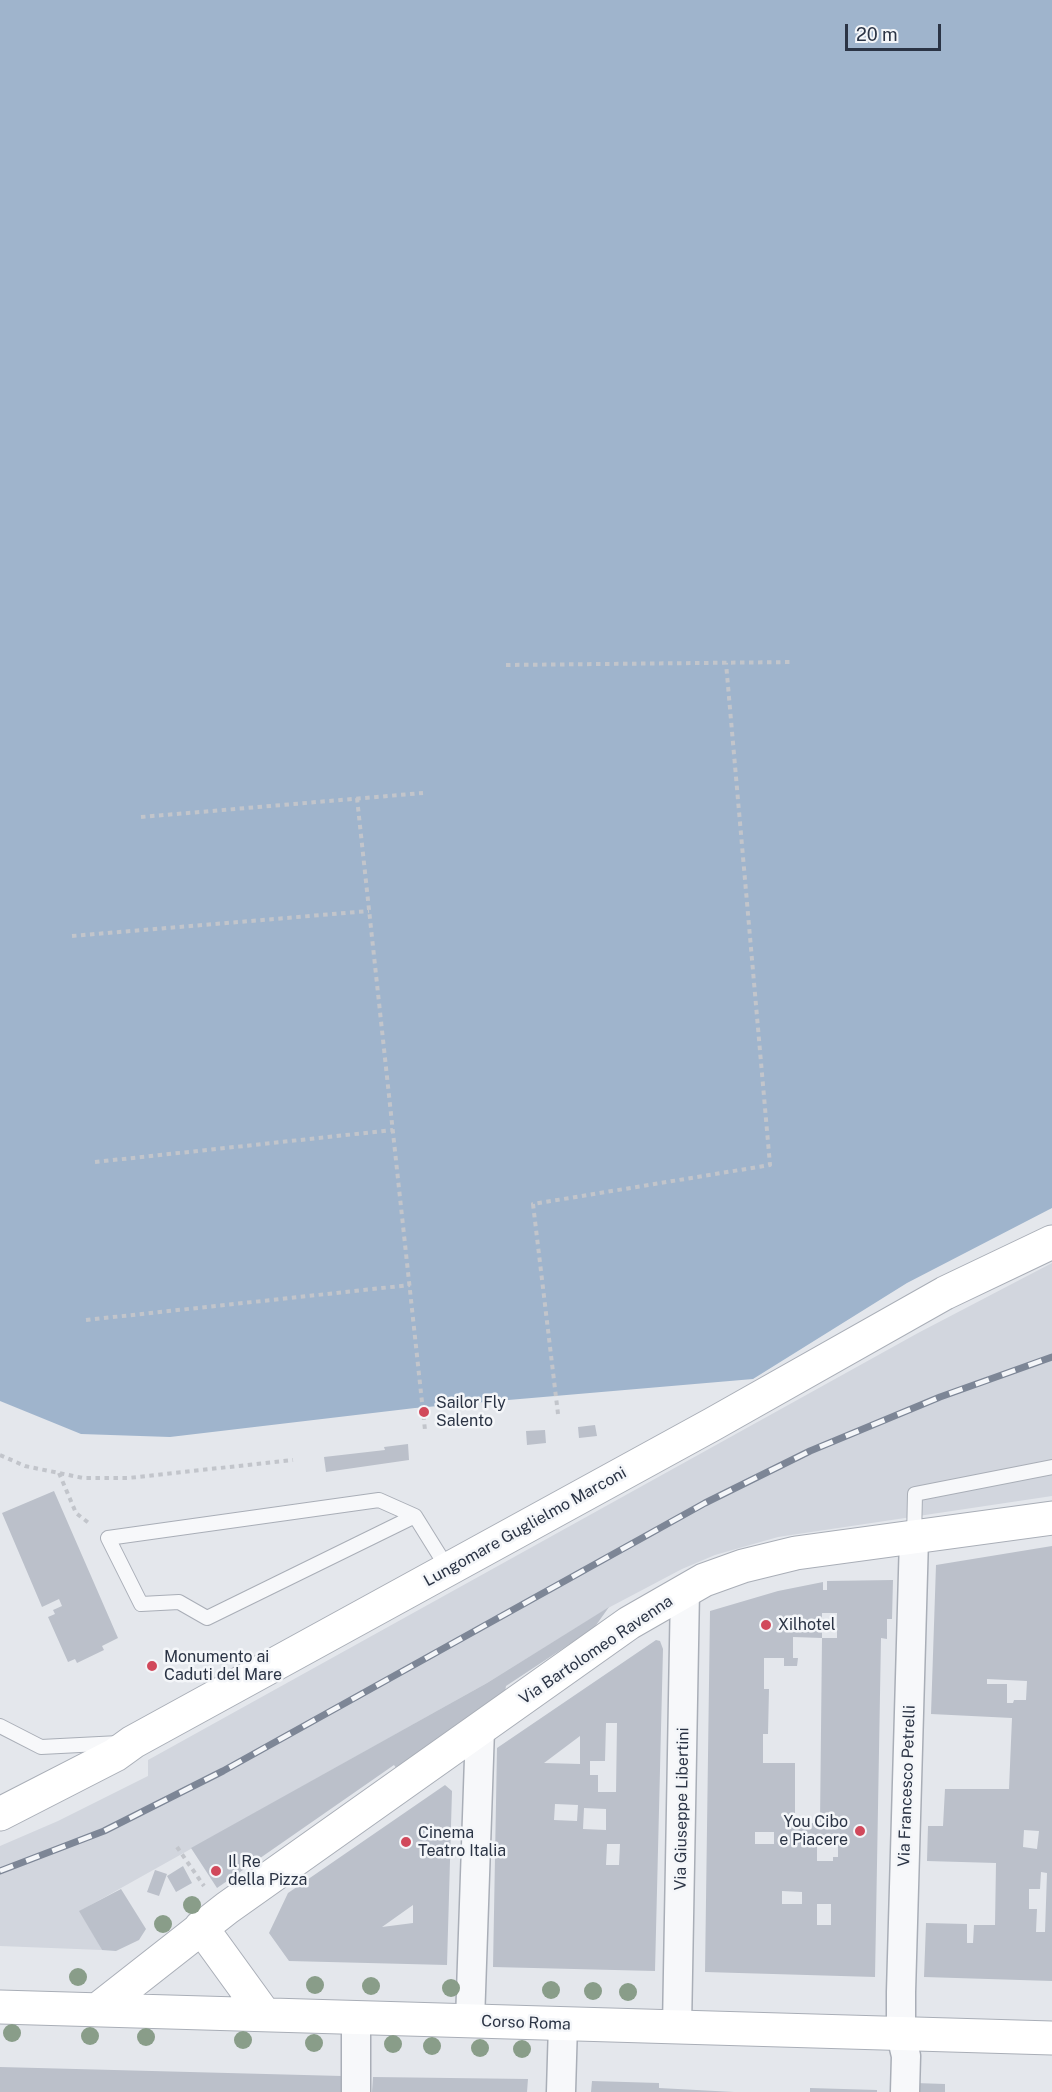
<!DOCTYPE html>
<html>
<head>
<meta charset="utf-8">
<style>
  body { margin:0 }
  #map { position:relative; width:1052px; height:2092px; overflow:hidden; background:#e4e7ec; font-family:"Public Sans",sans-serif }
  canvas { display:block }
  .scale { position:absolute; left:845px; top:24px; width:96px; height:27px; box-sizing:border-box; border:3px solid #2b3445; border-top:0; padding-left:8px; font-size:18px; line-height:21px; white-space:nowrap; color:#2b3445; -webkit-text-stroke:4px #f4f6f9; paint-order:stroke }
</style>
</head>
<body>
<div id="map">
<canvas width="1052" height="2092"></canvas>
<div class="scale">20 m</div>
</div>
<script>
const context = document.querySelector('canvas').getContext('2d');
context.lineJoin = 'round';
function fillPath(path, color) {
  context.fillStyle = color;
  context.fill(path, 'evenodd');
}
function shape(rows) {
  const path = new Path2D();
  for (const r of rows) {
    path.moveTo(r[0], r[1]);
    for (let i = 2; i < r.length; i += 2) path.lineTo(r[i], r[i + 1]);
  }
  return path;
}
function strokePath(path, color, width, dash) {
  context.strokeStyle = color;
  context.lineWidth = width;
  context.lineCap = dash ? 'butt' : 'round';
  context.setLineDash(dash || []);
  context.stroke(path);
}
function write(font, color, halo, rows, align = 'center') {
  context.font = font + ' "Public Sans",sans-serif';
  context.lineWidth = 5;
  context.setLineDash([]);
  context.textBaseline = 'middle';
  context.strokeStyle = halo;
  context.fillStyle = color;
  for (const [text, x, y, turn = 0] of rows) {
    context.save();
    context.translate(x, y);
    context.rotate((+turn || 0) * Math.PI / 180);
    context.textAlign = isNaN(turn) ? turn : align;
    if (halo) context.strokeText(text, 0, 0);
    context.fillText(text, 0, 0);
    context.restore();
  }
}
fillPath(shape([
  [1052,1263,1052,1496,778,1537,715,1555,682,1569,610,1607,487,1683,80,1911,102,1950,0,1946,0,1846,58,1821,148,1776,148,1760,918,1333]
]), '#d2d6de');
fillPath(shape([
  [0,0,1052,0,1052,1208,907,1283,753,1379,415,1408,170,1437,81,1434,0,1401]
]), '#9fb4cc');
fillPath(shape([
  [595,1425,597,1436,579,1438,578,1427],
  [545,1430,546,1443,527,1445,526,1431],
  [408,1444,409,1460,326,1472,324,1457,385,1450,384,1447],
  [54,1491,118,1638,102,1646,104,1650,77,1663,75,1659,68,1662,48,1617,55,1614,53,1610,62,1606,59,1599,42,1607,2,1513],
  [1052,1546,1052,1981,924,1977,926,1923,967,1924,967,1943,973,1943,974,1925,995,1925,996,1863,927,1861,928,1826,943,1826,945,1789,1009,1789,1012,1718,931,1714,936,1565],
  [987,1679,1027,1681,1026,1700,1014,1700,1013,1703,1007,1703,1007,1684,987,1684],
  [1024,1830,1039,1831,1037,1849,1023,1847],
  [1041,1872,1047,1873,1045,1932,1036,1932,1037,1909,1029,1909,1029,1889,1040,1889],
  [893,1580,892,1619,887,1619,887,1639,881,1638,875,1977,705,1972,710,1611,778,1591,823,1582,823,1590,827,1590,827,1581],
  [822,1613,837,1613,837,1638,822,1638,820,1823,795,1823,795,1763,763,1763,763,1734,768,1734,769,1689,764,1689,764,1658,784,1658,784,1666,797,1666,798,1658,793,1658,793,1637,822,1638],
  [755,1832,774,1832,774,1844,755,1844],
  [817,1846,838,1846,838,1857,833,1857,833,1861,817,1861],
  [782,1891,802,1892,802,1904,782,1904],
  [817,1904,831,1904,831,1925,817,1925],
  [609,1607,594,1628,506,1686,505,1692,397,1769,394,1765,217,1888,191,1848,487,1683],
  [656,1640,660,1641,663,1649,655,1971,493,1967,497,1748],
  [606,1723,617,1723,616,1792,598,1792,598,1775,590,1775,590,1761,605,1761],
  [580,1736,580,1764,544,1763],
  [555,1804,578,1805,577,1821,554,1820],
  [584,1808,606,1809,606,1830,583,1829],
  [607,1844,620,1844,619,1865,606,1865],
  [445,1785,452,1791,447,1965,289,1961,269,1933,288,1893],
  [413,1905,413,1923,382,1927],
  [183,1866,192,1883,176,1892,167,1876],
  [155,1870,167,1874,159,1896,147,1892],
  [121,1889,146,1929,139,1940,116,1951,102,1950,79,1911],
  [0,2067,342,2076,341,2092,0,2092],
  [373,2077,528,2079,527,2092,372,2092],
  [592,2081,659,2083,659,2088,734,2092,591,2092],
  [915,2083,945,2084,945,2092,915,2092],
  [810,2088,877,2090,877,2092,810,2092]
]), '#bbc0ca');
const lane = shape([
  [379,1500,415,1516,207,1618,179,1602,141,1604,108,1538,379,1500],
  [415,1516,448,1569],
  [914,1538,915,1494,1052,1467],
  [0,1726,41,1747,119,1743]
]);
const street = shape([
  [356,2018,356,2092],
  [470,2021,480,1729],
  [677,2027,685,1590],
  [561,2092,563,2024],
  [905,2092,906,2056,901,2035,901,1992,914,1538]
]);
const secondary = shape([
  [0,1814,115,1755,133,1742,713,1424,945,1293,1052,1242],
  [201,1927,264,2014],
  [0,2007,1052,2038],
  [97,2010,227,1908,629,1623,704,1580,743,1566,796,1553,1052,1518]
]);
strokePath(lane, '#a9aeb7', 16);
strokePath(street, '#a9aeb7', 31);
strokePath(secondary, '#a9aeb7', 35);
strokePath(shape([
  [506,665,794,662],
  [357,798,425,1430],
  [141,817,423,793],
  [72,936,369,911],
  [95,1162,393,1130],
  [86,1320,410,1285],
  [558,1414,533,1204,770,1165,726,663],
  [0,1455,25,1466,83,1478,128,1478,293,1460],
  [59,1473,76,1513,90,1524],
  [177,1847,204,1886]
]), '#c2c5cb', 4, [4.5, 4.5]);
strokePath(lane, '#f7f8fa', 14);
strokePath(street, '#f7f8fa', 28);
strokePath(secondary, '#fff', 33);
const rail = shape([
  [0,1871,104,1831,223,1771,705,1503,810,1451,940,1397,1052,1357]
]);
strokePath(rail, '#7d8696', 7);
strokePath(rail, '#f4f6f9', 4.5, [14]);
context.fillStyle = '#899d89';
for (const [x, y] of [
  [192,1905],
  [163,1924],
  [78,1977],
  [315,1985],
  [371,1986],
  [451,1988],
  [551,1990],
  [593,1991],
  [628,1992],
  [12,2033],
  [90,2036],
  [146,2037],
  [243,2040],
  [314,2043],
  [393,2044],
  [432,2046],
  [480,2048],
  [522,2049]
]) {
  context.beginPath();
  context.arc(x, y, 9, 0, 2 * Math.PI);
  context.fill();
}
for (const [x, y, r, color] of [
  [424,1412,6,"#d1495b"],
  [766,1625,6,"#d1495b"],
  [152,1666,6,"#d1495b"],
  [860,1831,6,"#d1495b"],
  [406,1842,6,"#d1495b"],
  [216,1871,6,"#d1495b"]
]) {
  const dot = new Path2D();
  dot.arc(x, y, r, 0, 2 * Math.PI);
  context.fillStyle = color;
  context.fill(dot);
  strokePath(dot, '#f4f6f9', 2);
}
write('16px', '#2b3445', '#f4f6f9', [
  ["Sailor Fly",436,1403],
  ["Salento",436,1421],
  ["Xilhotel",778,1625],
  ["Monumento ai",164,1657],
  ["Caduti del Mare",164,1675],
  ["You Cibo",848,1822,"right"],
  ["e Piacere",848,1840,"right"],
  ["Cinema",418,1833],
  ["Teatro Italia",418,1851],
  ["Il Re",228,1862],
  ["della Pizza",228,1880]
], 'left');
write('16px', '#2b3445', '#f4f6f9', [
  ["Lungomare Guglielmo Marconi",525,1527,-29],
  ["Via Bartolomeo Ravenna",596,1650,-34],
  ["Via Francesco Petrelli",907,1786,-88],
  ["Via Giuseppe Libertini",682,1809,-89],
  ["Corso Roma",526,2023,2]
]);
</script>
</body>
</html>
